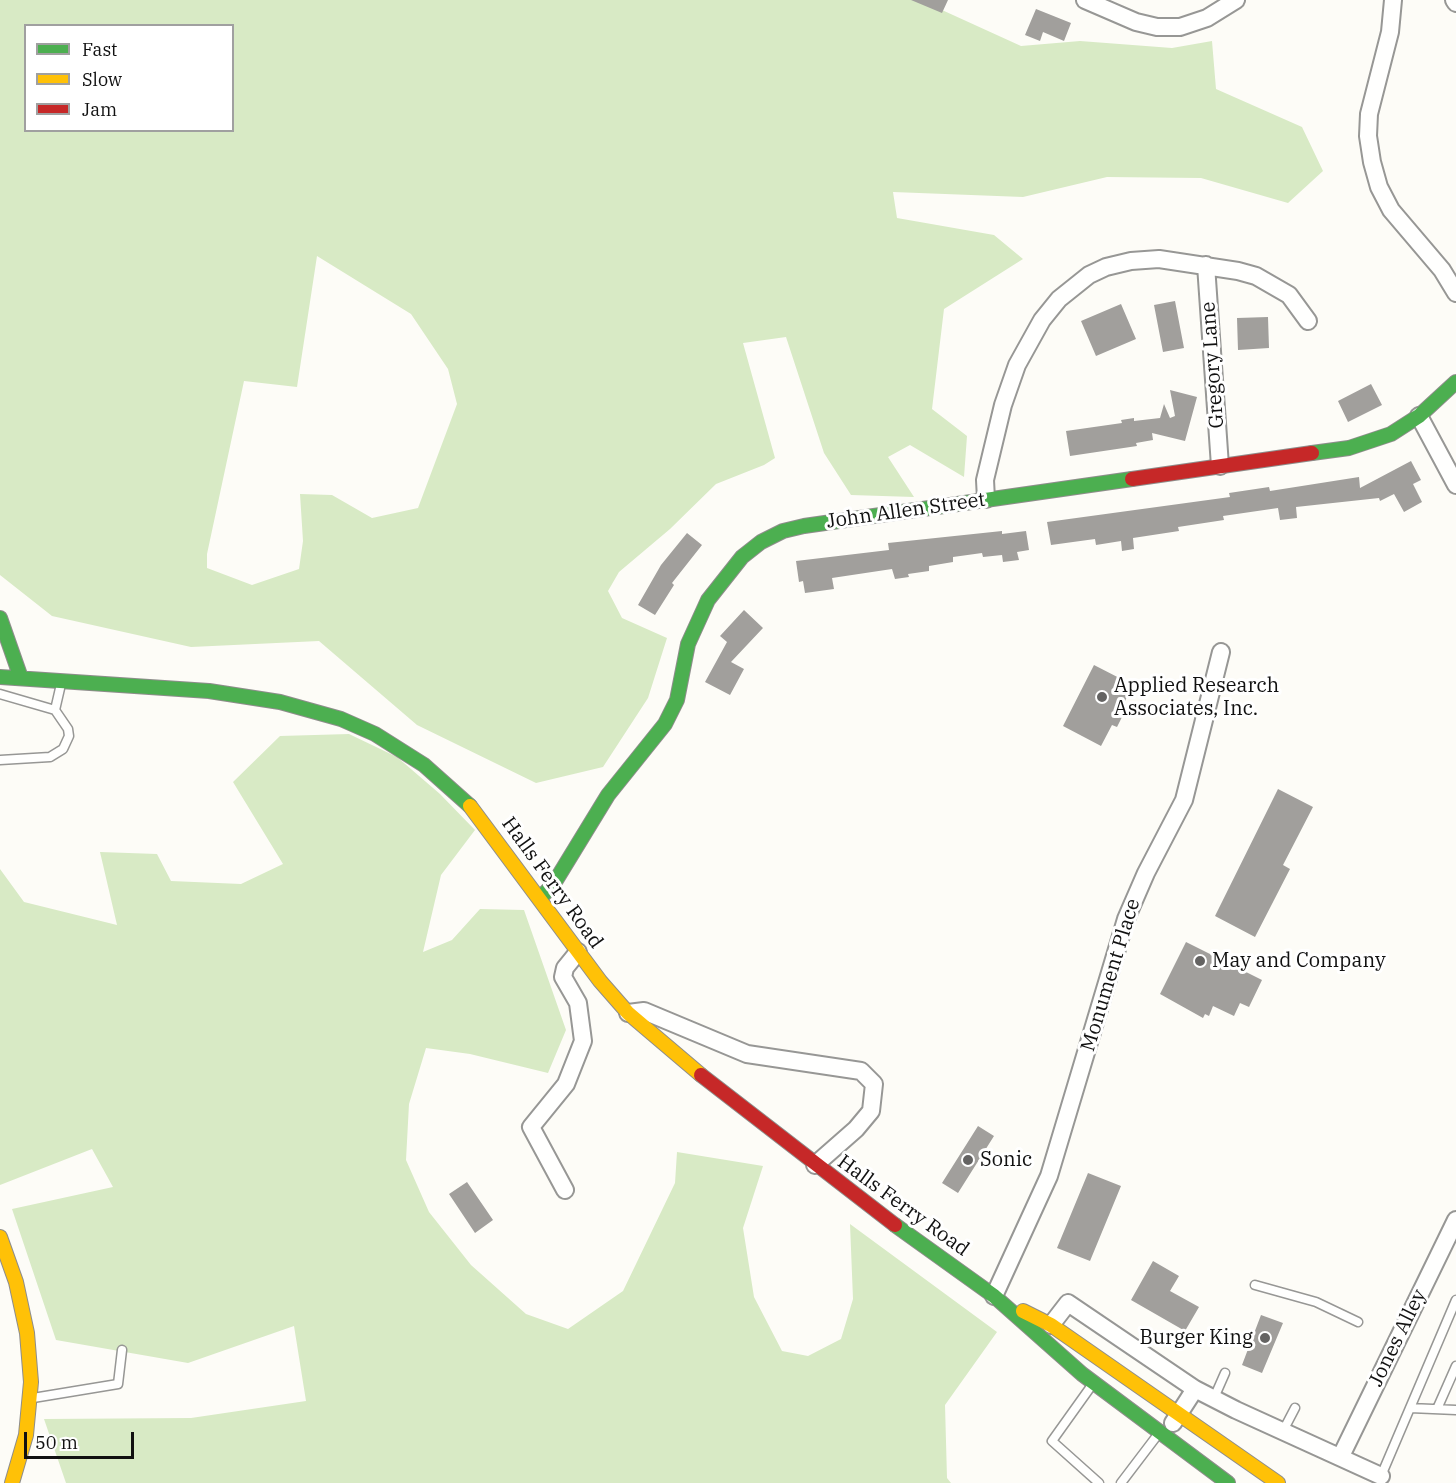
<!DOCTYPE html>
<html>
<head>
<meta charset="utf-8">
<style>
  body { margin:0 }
  #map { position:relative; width:1456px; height:1483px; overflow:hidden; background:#fdfcf7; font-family:"IBM Plex Serif",serif }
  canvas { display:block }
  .legend { position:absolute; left:24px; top:24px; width:210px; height:108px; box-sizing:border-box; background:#fff; border:2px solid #a0a0a0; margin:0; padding:8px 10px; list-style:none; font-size:18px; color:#111 }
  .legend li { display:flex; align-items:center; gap:12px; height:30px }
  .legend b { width:30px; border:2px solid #a0a0a0 }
  .scale { position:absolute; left:24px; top:1432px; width:110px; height:27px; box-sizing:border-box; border:3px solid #111; border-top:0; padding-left:8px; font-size:18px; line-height:21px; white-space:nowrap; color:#111; -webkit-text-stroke:4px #fff; paint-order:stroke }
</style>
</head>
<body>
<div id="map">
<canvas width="1456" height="1483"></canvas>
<ul class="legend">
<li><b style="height:8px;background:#4caf50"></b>Fast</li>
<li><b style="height:8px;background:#ffc107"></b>Slow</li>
<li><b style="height:8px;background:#c62828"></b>Jam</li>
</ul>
<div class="scale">50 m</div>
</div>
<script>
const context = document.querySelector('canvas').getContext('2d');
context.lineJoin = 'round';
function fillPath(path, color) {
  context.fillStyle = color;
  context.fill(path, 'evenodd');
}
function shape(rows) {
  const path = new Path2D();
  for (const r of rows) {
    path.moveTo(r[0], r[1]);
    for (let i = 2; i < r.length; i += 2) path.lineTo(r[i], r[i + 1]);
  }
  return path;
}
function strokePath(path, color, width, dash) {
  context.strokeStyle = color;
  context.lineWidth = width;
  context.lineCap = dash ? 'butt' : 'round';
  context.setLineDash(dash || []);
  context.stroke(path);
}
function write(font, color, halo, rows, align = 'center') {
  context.font = font + ' "IBM Plex Serif",serif';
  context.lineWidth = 6;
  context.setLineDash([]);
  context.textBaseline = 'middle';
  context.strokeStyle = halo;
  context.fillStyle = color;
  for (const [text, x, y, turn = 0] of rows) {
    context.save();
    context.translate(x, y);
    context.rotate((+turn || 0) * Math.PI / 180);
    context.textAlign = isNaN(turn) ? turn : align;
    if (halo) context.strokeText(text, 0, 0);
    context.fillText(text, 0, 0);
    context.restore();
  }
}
fillPath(shape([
  [0,0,920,0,1021,46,1080,41,1172,48,1212,41,1216,89,1302,127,1323,171,1288,203,1201,178,1107,177,1023,197,893,192,897,218,994,235,1023,259,944,309,932,409,967,436,964,477,910,445,888,457,914,497,851,495,824,453,786,337,743,343,775,458,764,465,716,484,670,529,619,572,608,591,622,618,667,638,648,698,603,767,536,783,417,725,319,641,191,647,52,616,0,575],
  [26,26,232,26,232,130,26,130],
  [317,256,411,314,448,369,457,404,418,508,372,518,332,495,300,494,303,541,299,569,252,585,207,568,207,554,244,381,297,387],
  [349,734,397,757,440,794,475,830,441,875,423,952,452,940,480,909,524,910,566,1030,548,1073,470,1054,426,1048,409,1104,406,1160,429,1212,471,1265,526,1314,568,1329,623,1291,675,1183,677,1152,763,1166,743,1228,754,1297,782,1351,808,1356,841,1339,853,1299,850,1224,997,1332,945,1405,947,1478,951,1483,66,1483,44,1419,191,1418,306,1401,294,1326,188,1363,56,1340,12,1209,113,1187,92,1149,0,1185,0,869,24,902,117,925,100,852,157,854,171,881,241,884,283,864,233,782,280,736]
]), '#d8eac5');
fillPath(shape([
  [911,0,948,0,942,13],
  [1036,9,1071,23,1064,41,1043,32,1040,41,1025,35],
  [1175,301,1184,348,1163,352,1154,305],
  [1121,304,1136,339,1096,356,1081,321],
  [1268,317,1269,348,1238,350,1237,318],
  [1371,384,1382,405,1348,422,1338,401],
  [1170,390,1197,397,1185,441,1152,433,1153,440,1136,443,1137,446,1070,456,1066,431,1122,423,1121,420,1134,418,1134,421,1160,418,1164,404,1170,418,1175,416],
  [1411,461,1421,480,1413,484,1422,502,1404,512,1394,494,1380,501,1379,498,1296,507,1297,518,1280,520,1278,508,1223,516,1224,520,1178,527,1179,531,1133,538,1134,549,1122,551,1121,541,1096,545,1095,539,1051,545,1047,522,1230,497,1229,493,1269,487,1270,491,1359,477,1360,488],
  [1002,531,1002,534,1026,531,1029,550,1017,552,1019,560,1003,562,1002,555,983,557,982,553,953,557,953,562,929,566,929,571,908,574,909,577,895,579,892,569,832,578,834,589,805,593,803,581,799,582,796,561,889,550,888,543],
  [687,533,702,545,672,583,674,585,655,615,638,605,661,565],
  [744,610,763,628,731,662,744,669,730,695,705,682,727,642,720,636],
  [1094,665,1133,685,1118,715,1122,717,1117,727,1112,725,1101,746,1063,726],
  [1278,789,1313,807,1283,865,1290,869,1255,937,1215,916],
  [1186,942,1262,980,1249,1007,1240,1003,1234,1016,1213,1006,1209,1016,1205,1014,1203,1018,1160,994],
  [978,1126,994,1136,958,1193,942,1183],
  [1088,1173,1121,1186,1090,1261,1057,1248],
  [467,1182,493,1220,475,1233,449,1194],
  [1153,1261,1179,1276,1170,1291,1199,1307,1185,1331,1131,1300],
  [1261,1315,1283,1323,1262,1373,1242,1365]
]), '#a19f9c');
const lane = shape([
  [0,694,55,710],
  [0,760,50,757,63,749,69,736,68,729,55,710,61,684],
  [1255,1285,1316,1302,1358,1322],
  [1092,1385,1052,1441,1099,1483],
  [33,1398,118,1384,122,1350],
  [1214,1398,1225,1373],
  [1410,1408,1456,1410],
  [1437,1409,1456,1366],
  [1283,1431,1295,1408],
  [1381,1476,1456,1300],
  [1121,1483,1159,1433]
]);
const street = shape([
  [1085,0,1136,22,1157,27,1180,27,1207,18,1236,0],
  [1393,0,1390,32,1369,114,1368,136,1372,162,1379,187,1391,210,1442,270,1456,293],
  [1454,0,1456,3],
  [1206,265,1220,466],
  [1419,416,1456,485],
  [986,499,985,480,1003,405,1017,365,1042,320,1059,299,1089,275,1106,267,1131,261,1159,259,1238,271,1256,276,1289,295,1308,321],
  [628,1013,644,1011,747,1054,861,1071,874,1084,871,1111,856,1129,815,1165],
  [565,1190,531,1127,566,1084,583,1041,578,1003,563,977,565,968,578,952],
  [994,1296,1049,1176,1126,919,1146,873,1184,800,1221,652],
  [1051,1325,1068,1303,1195,1389,1236,1410,1381,1476],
  [1173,1423,1195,1389],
  [1341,1456,1456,1220]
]);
const fast = shape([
  [1312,453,1349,448,1391,434,1419,416,1456,382],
  [0,618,21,678],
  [0,677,209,691,280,702,341,719,375,734,424,765,470,806],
  [540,898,553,885,608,795,665,724,677,700,688,644,708,600,742,557,761,542,783,531,804,526,1132,479],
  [895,1225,994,1296,1082,1374,1228,1483]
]);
const slow = shape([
  [470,806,600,981,628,1013,701,1075],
  [0,1237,16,1282,27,1333,31,1382,26,1435,12,1483],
  [1023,1311,1051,1325,1278,1483]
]);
const jam = shape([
  [1132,479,1312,453],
  [701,1075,895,1225]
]);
strokePath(lane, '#979795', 11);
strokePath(street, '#979795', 20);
strokePath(fast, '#8e8d8b', 16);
strokePath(slow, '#8e8d8b', 16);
strokePath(jam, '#8e8d8b', 16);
strokePath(lane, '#fffffe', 8);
strokePath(street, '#fffffe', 16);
strokePath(fast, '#4caf50', 14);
strokePath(slow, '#ffc107', 14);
strokePath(jam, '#c62828', 14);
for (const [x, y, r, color] of [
  [1102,697,6,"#646362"],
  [1200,961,6,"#646362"],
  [968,1160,6,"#646362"],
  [1265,1338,6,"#646362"]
]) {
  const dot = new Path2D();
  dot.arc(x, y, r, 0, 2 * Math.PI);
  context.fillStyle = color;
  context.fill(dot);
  strokePath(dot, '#fff', 2);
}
write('20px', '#111', '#fff', [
  ["Gregory Lane",1213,365,-94],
  ["John Allen Street",906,511,-8],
  ["Halls Ferry Road",552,883,54],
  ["Monument Place",1111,975,-73],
  ["Halls Ferry Road",903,1206,36],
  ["Jones Alley",1398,1338,-64]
]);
write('20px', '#111', '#fff', [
  ["Applied Research",1114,686],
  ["Associates, Inc.",1114,709],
  ["May and Company",1212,961],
  ["Sonic",980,1160],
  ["Burger King",1253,1338,"right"]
], 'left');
</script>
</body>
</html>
